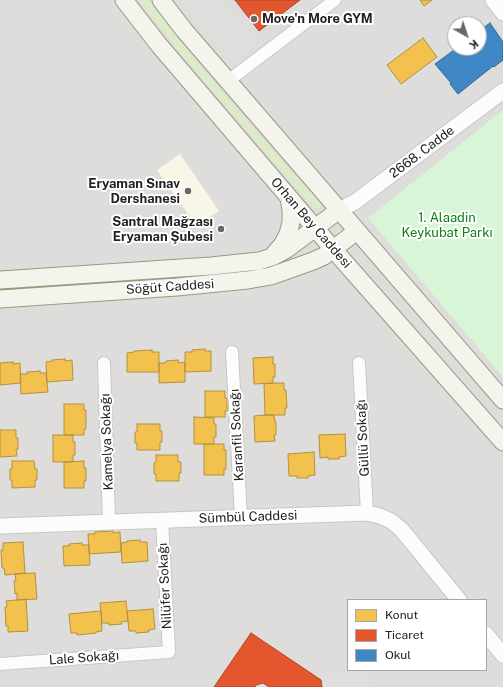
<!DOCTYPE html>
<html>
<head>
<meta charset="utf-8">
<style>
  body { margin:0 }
  #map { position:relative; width:503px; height:687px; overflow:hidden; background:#f0edea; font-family:"Public Sans",sans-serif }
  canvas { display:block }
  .legend { position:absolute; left:347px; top:599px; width:140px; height:72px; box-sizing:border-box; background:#fff; border:1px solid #a6a6a6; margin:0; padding:5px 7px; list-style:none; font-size:12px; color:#212121 }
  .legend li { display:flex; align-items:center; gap:8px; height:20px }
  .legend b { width:20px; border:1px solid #a6a6a6 }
  .north { position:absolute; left:447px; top:16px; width:40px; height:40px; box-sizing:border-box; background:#fff; border:1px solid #a6a6a6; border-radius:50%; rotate:141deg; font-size:11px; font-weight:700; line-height:16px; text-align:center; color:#212121 }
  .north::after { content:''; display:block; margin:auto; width:14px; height:18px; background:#696867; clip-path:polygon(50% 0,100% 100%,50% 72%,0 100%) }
</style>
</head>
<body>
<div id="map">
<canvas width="503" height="687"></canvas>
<ul class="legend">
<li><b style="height:11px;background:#f2c14e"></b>Konut</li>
<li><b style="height:11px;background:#e4572e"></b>Ticaret</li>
<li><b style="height:11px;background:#3f88c5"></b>Okul</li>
</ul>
<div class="north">K</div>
</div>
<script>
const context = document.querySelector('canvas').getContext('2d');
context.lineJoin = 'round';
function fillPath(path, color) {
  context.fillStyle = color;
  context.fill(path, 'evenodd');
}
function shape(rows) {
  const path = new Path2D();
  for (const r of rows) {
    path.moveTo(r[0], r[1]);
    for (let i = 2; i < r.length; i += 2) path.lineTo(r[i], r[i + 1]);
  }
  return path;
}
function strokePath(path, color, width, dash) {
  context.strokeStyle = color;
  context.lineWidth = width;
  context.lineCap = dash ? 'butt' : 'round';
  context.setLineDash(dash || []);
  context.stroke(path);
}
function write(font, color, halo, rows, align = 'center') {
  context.font = font + ' "Public Sans",sans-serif';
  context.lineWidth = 4;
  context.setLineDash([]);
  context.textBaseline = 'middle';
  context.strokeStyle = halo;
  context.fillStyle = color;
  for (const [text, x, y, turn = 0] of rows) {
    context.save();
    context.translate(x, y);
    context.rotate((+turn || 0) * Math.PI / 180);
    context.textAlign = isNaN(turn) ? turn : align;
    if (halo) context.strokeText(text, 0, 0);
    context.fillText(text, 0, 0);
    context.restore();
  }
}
fillPath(shape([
  [0,0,503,0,503,687,0,687],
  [455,24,479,24,479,48,455,48],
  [348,600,486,600,486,670,348,670]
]), '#dfdddb');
fillPath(shape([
  [180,154,219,211,196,225,157,170]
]), '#f8f7e7');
fillPath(shape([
  [139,0,148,0,187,50,258,134,320,203,320,208,315,209,266,153,181,54]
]), '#dcecc9');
fillPath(shape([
  [503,110,503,377,368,218]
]), '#d9f5d8');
fillPath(shape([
  [178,0,222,0,256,44,229,65],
  [364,670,368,670,369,687,323,687,323,680]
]), '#e0dedd');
const homes = shape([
  [420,0,432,0,424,6,420,0],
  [423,38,437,57,401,84,387,65,423,38],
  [205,349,205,351,211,351,211,371,185,372,185,352,192,352,192,350,205,349],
  [152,350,152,352,159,352,159,372,127,372,127,353,134,352,134,351,152,350],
  [273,357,273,364,275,364,275,377,273,377,273,383,254,384,253,358,273,357],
  [65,359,65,361,72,360,73,380,47,382,46,362,52,361,52,360,65,359],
  [178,360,179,363,185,362,185,382,159,383,159,363,166,363,166,361,178,360],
  [13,362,13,364,20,363,21,383,0,385,0,363,13,362],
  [40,371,40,373,46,373,48,392,21,394,20,374,27,374,27,372,40,371],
  [273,383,284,383,284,390,286,390,287,408,285,408,285,415,265,415,264,384,273,383],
  [205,391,225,391,225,398,227,398,227,411,225,411,225,417,205,417,205,391],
  [64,404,84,404,84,410,86,410,86,429,84,429,84,435,64,435,64,404],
  [265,415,274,415,275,422,276,422,276,435,274,435,275,441,255,442,254,416,265,415],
  [194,417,214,418,214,424,216,424,216,437,214,437,214,444,194,444,194,417],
  [137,424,160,424,160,431,162,431,162,442,160,442,160,450,137,450,137,443,135,443,135,432,137,432,137,424],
  [0,430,16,430,16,438,18,438,18,449,16,449,17,456,0,457,0,430],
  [345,434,346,456,339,457,339,459,328,459,328,457,320,458,319,435,345,434],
  [53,435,73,435,73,442,75,442,75,455,73,455,73,462,53,462,53,435],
  [204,444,224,444,224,450,226,450,226,469,224,469,224,475,204,475,204,444],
  [314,452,315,475,308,476,308,478,297,478,297,476,289,476,288,454,314,452],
  [156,455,178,455,178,462,181,462,181,473,179,473,179,481,156,481,156,474,154,474,154,463,156,462,156,455],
  [12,461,34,461,35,469,37,469,37,480,35,480,35,487,12,488,12,480,10,480,10,469,12,469,12,461],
  [84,461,84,468,86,468,86,481,84,481,84,488,64,488,64,462,84,461],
  [113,531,113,533,120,532,121,552,89,554,88,534,95,534,95,532,113,531],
  [140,540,140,542,147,542,148,561,122,563,121,543,127,542,127,541,140,540],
  [23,542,25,573,5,575,4,568,2,568,1,550,3,550,3,543,23,542],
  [82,543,82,545,89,545,90,565,64,566,63,546,69,546,69,544,82,543],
  [35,573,37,599,17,600,17,593,15,594,14,581,16,581,15,574,35,573],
  [26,599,28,631,8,632,8,626,6,626,5,607,7,607,6,601,26,599],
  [126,601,128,621,121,622,122,624,109,625,109,623,102,623,100,603,126,601],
  [153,609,155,629,148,630,149,632,136,633,136,631,129,631,127,611,153,609],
  [101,611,102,631,96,632,96,633,77,635,77,633,71,633,69,614,101,611]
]);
fillPath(homes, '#f2c14e');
strokePath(homes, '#b39140', 1);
const shops = shape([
  [235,0,300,0,259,31,235,0],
  [251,633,321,680,322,687,269,687,263,683,256,685,255,687,214,687,251,633]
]);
fillPath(shops, '#e4572e');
strokePath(shops, '#aa472a', 1);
const schools = shape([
  [490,23,503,42,503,60,494,67,493,66,458,94,450,84,451,83,435,64,454,50,455,51,459,48,479,48,479,31,490,23]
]);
fillPath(schools, '#3f88c5');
strokePath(schools, '#366994', 1);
const minor = shape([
  [228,81,335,0],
  [232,352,241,517],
  [104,363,109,522],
  [359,363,367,513],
  [0,664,169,652,162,520]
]);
const tertiary = shape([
  [493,0,503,13],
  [339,210,355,202,503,91],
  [0,526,367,513,380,516,391,521,401,529,459,600],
  [486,634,503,655]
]);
const secondary = shape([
  [124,0,159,45,333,249,503,442],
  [161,0,184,30,503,400],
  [275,253,282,245,288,234,291,222,291,210,289,198],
  [0,280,211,266,259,261,272,257,287,249,339,210],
  [0,299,177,287,248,280,271,276,313,261,324,256,357,231]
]);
strokePath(minor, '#c8c7c6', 14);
strokePath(tertiary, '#c8c7c6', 17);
strokePath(secondary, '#999981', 19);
strokePath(minor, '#fdfcfc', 12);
strokePath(tertiary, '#fdfcfc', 15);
strokePath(secondary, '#f4f4ed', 17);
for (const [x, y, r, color] of [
  [254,19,4,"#696867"],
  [188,191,4,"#696867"],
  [221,229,4,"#696867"]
]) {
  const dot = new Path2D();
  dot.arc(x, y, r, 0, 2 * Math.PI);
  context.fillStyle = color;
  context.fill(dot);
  strokePath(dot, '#fff', 1.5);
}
write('bold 13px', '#212121', '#fff', [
  ["Move'n More GYM",262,19,"left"],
  ["Eryaman Sınav",180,184],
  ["Dershanesi",180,199],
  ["Santral Mağzası",213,222],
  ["Eryaman Şubesi",213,237]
], 'right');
write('13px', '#212121', '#fff', [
  ["2668. Cadde",422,152,-37],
  ["Orhan Bey Caddesi",311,223,49],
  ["Söğüt Caddesi",170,287,-4],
  ["Karanfil Sokağı",237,435,-93],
  ["Güllü Sokağı",363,438,-93],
  ["Kamelya Sokağı",107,442,-92],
  ["Sümbül Caddesi",248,517,-2],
  ["Nilüfer Sokağı",165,586,-93],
  ["Lale Sokağı",84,658,-4]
]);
write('13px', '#0a8414', '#fff', [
  ["1. Alaadin",447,218],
  ["Keykubat Parkı",447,233]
]);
</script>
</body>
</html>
